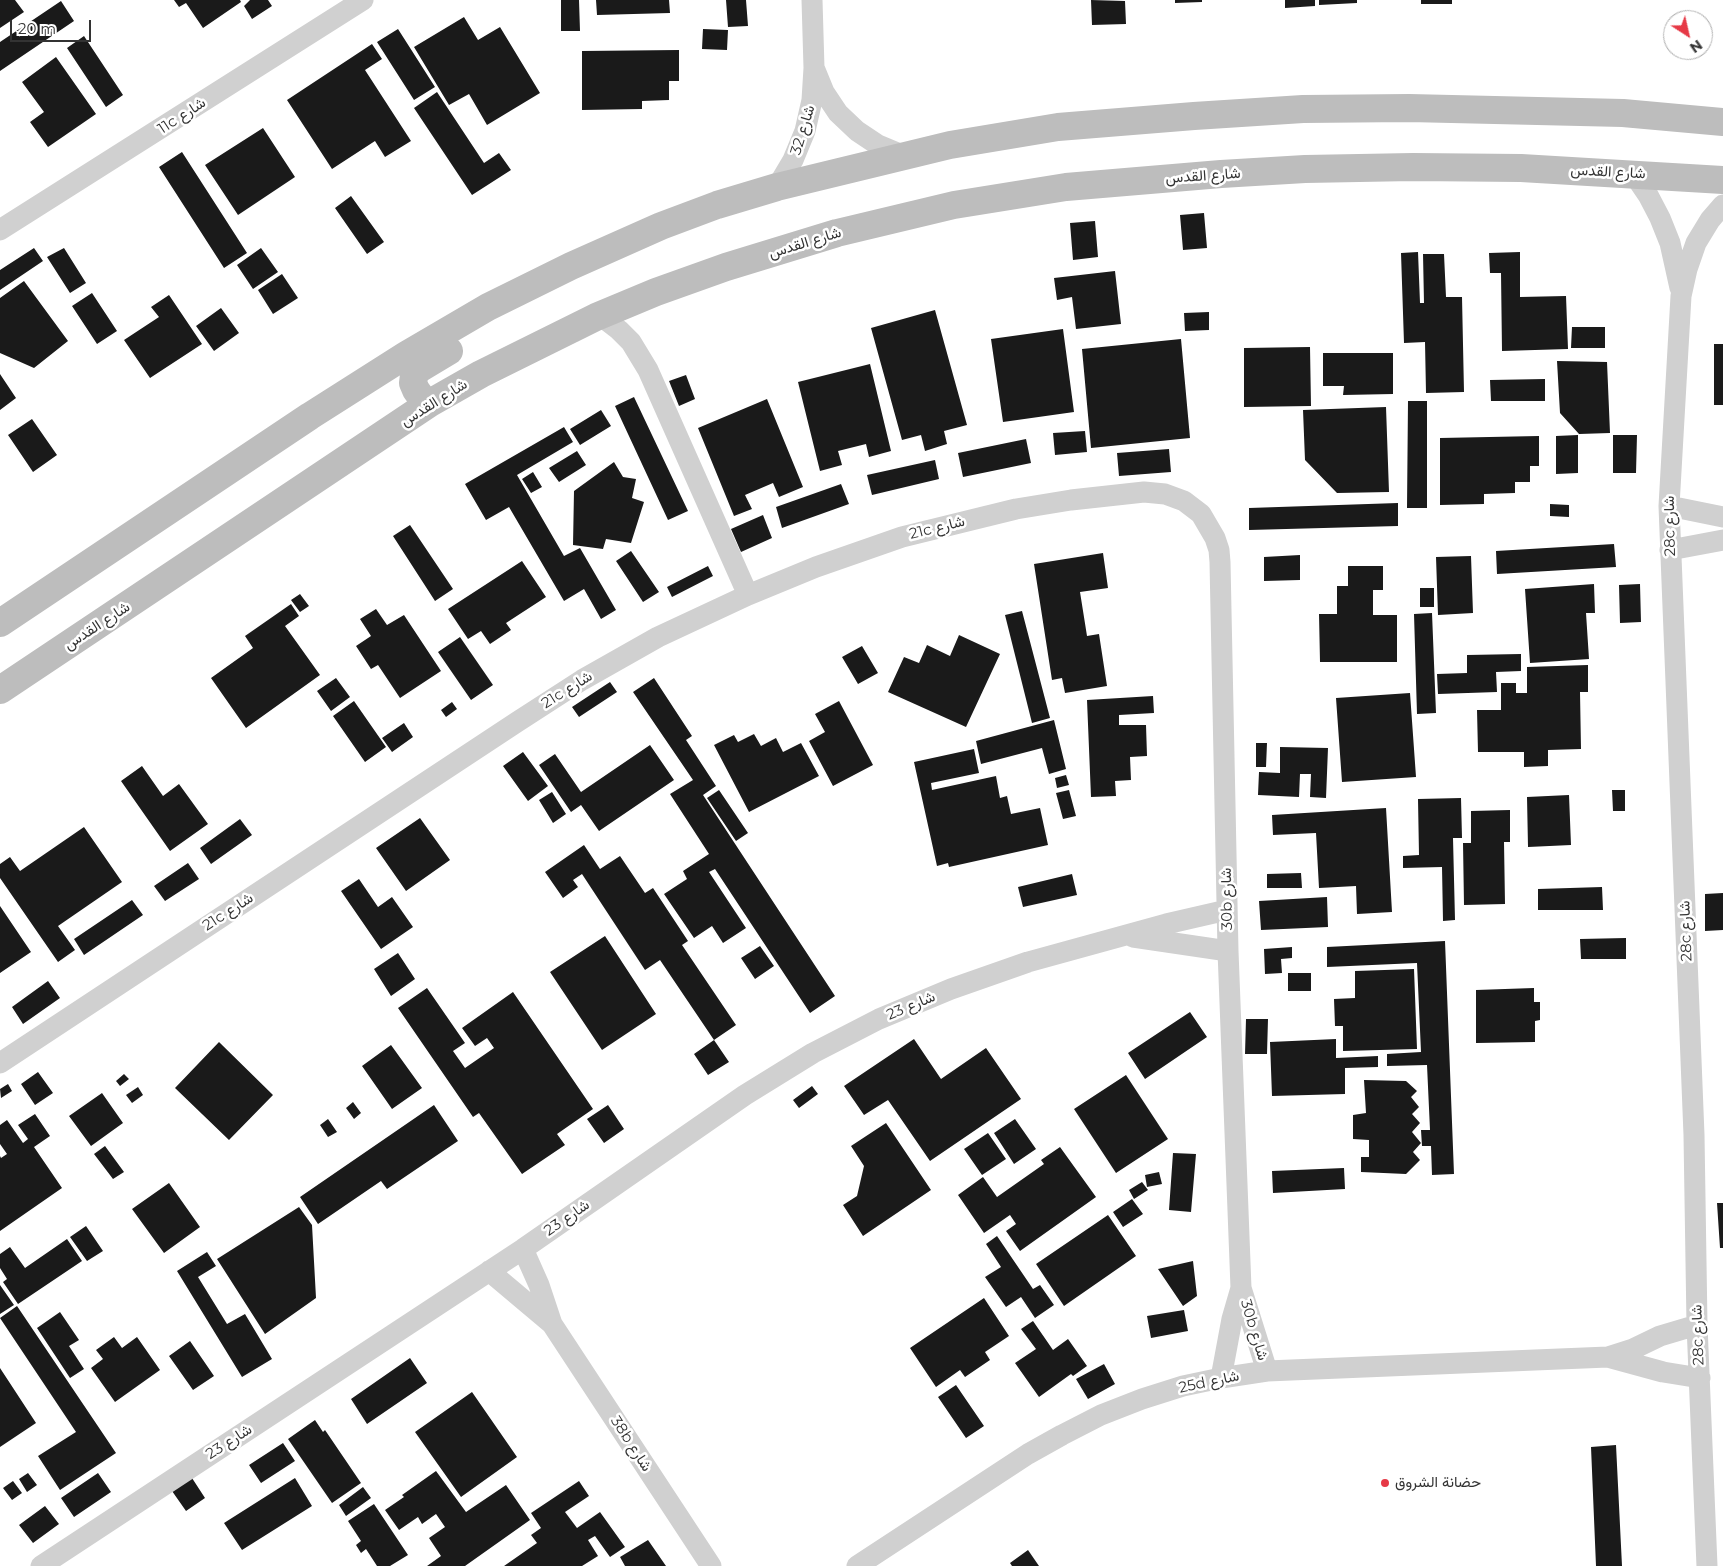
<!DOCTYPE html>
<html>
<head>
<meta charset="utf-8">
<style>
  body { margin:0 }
  #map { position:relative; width:1723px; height:1566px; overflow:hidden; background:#fff; font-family:Montserrat,sans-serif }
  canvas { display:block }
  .north { position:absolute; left:1663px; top:10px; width:50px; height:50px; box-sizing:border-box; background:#fff; border:1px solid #adadad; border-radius:50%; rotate:145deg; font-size:14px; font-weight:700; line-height:20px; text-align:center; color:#333 }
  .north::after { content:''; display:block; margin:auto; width:18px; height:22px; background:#e63946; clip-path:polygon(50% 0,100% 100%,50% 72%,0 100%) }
  .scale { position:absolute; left:10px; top:20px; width:81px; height:22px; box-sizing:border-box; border:2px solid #333; border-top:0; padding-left:6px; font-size:15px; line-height:18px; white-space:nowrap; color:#333; -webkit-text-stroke:4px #fff; paint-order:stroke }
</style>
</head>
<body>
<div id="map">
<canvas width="1723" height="1566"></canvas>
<div class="north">N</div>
<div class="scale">20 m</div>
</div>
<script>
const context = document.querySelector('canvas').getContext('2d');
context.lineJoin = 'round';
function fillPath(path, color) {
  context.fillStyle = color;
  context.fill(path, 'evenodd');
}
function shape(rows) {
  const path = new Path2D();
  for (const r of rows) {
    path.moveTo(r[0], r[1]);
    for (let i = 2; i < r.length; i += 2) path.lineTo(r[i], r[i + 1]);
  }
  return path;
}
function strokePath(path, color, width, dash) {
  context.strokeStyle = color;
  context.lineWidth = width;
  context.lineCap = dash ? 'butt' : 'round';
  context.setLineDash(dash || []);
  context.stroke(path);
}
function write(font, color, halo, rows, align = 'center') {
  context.font = font + ' Montserrat,Vazirmatn,sans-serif';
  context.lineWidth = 5;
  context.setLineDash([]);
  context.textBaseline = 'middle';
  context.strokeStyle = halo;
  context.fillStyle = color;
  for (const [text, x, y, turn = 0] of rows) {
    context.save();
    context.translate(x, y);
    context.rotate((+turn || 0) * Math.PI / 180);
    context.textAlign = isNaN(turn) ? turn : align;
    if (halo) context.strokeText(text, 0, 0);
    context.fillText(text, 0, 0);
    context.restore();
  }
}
fillPath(shape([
  [0,0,15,0,24,12,0,28],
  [174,0,240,0,241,2,203,28,186,3,179,7],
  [250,0,268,0,272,6,252,19,244,6],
  [561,0,579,0,580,31,561,31],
  [596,0,669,0,670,13,597,15],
  [726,0,746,0,748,26,728,27],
  [1091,0,1125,1,1126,24,1092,25],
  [1175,0,1202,0,1202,2,1175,3],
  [1285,0,1315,0,1315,6,1285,8],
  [1319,0,1357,0,1357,3,1319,5],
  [1421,0,1452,0,1452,4,1421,4],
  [61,1,74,21,0,71,0,42],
  [464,17,478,40,500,27,540,93,487,125,469,94,449,105,414,47],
  [398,29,435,87,414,100,377,42],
  [703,29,728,30,727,50,702,49],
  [84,36,123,95,106,107,67,48],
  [372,44,382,59,365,70,411,141,385,157,375,141,332,169,287,100],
  [679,50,679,81,669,81,669,100,642,101,642,109,582,110,582,51],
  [56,57,96,114,48,147,30,122,44,112,22,82],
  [437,92,484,163,499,153,511,170,472,195,414,108],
  [263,128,295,177,238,215,205,165],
  [182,152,247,253,224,268,159,167],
  [351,196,384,242,367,254,335,208],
  [1204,213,1207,248,1183,250,1180,215],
  [1095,221,1098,257,1073,260,1070,223],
  [34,248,43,261,0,290,0,270],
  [64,248,86,283,70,293,47,257],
  [261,248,278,272,253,289,237,265],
  [1418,252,1420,303,1424,303,1423,254,1444,254,1446,297,1462,297,1464,392,1426,393,1425,342,1404,343,1401,253],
  [1520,252,1520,297,1566,296,1568,349,1502,351,1501,273,1490,273,1489,253],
  [1115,271,1121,324,1076,329,1072,297,1057,300,1054,278],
  [282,274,298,298,273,314,258,290],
  [24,281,68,341,34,368,0,353,0,298],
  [92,293,117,331,97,344,72,306],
  [169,295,202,344,150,378,124,340,159,317,151,307],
  [221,308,239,333,214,351,196,326],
  [935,310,967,425,944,431,947,444,925,451,921,435,902,440,871,328],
  [1209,312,1209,330,1185,331,1184,313],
  [1572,327,1605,327,1605,348,1571,348],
  [1063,329,1074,412,1003,422,991,339],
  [1181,339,1190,438,1091,448,1082,349],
  [1714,344,1723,344,1723,405,1714,405],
  [1310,347,1311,406,1244,407,1244,348],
  [1323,353,1393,353,1393,394,1343,395,1344,386,1323,386],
  [1557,361,1607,362,1610,433,1579,434,1560,413],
  [870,364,891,451,869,457,866,444,838,451,842,465,820,471,798,382],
  [0,374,16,398,0,410],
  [686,375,695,399,679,406,669,381],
  [1545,379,1545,401,1491,401,1490,380],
  [634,397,688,511,668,520,615,406],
  [767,399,803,487,779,497,773,483,745,495,752,509,734,516,698,428],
  [1408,401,1427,401,1427,508,1407,508],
  [1386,407,1389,492,1337,493,1305,460,1303,410],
  [601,410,611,426,580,445,570,429],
  [32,419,57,455,33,472,8,435],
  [564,427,573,442,517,475,564,556,580,548,616,610,601,619,584,589,564,601,509,507,486,520,465,484],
  [1085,431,1087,452,1055,455,1053,433],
  [1578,435,1578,473,1556,474,1556,436],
  [1613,435,1637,435,1636,473,1613,473],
  [1539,436,1539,466,1530,466,1530,482,1515,482,1515,493,1484,494,1484,504,1440,505,1440,438],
  [1026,439,1031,463,963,477,958,453],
  [1169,449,1171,472,1119,476,1117,453],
  [577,451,586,465,559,482,549,468],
  [935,460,939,479,872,495,867,475],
  [614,462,623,477,636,479,632,498,644,502,631,543,606,539,603,549,573,545,574,491],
  [533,472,542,487,531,493,522,479],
  [841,484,849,504,782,528,776,507],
  [1398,503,1398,526,1249,530,1249,508],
  [1550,504,1569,505,1569,517,1550,516],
  [763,515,772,538,741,552,731,529],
  [410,525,453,589,435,601,393,536],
  [1614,544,1616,567,1497,574,1496,551],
  [631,551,659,592,643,602,616,561],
  [1103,553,1108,588,1080,592,1087,636,1099,634,1107,686,1065,693,1062,678,1052,680,1034,564],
  [1300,555,1300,580,1264,581,1264,557],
  [1471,556,1473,613,1438,615,1436,557],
  [522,561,546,597,506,623,511,630,490,644,481,631,468,639,448,609],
  [708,566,713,576,672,597,667,587],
  [1348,566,1383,566,1383,590,1373,590,1373,615,1397,615,1397,662,1320,662,1319,614,1337,614,1337,586,1348,586],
  [1594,584,1595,613,1586,613,1589,659,1530,663,1525,589],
  [1640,584,1641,622,1620,623,1619,585],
  [1420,588,1434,588,1434,607,1420,607],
  [300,594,309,606,300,612,291,600],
  [291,604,299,616,285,626,320,675,246,728,211,678,253,648,245,636],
  [376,609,387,625,404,615,441,671,400,698,378,665,371,669,356,646,371,636,360,619],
  [1022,611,1050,718,1032,723,1005,615],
  [1432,613,1436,713,1417,714,1414,614],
  [959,635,1000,654,966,727,888,692,904,657,919,663,927,645,950,656],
  [460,637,493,685,471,700,438,652],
  [862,646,878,673,858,684,842,657],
  [1521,654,1521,671,1496,672,1497,692,1438,694,1437,674,1467,673,1467,655],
  [1588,665,1588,692,1580,692,1581,749,1548,750,1548,766,1524,767,1524,752,1478,752,1477,710,1501,710,1501,683,1516,683,1516,693,1527,693,1527,667],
  [336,678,350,697,331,711,317,691],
  [654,678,692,736,686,740,716,786,703,795,835,996,810,1013,715,869,709,872,746,928,723,943,712,926,694,938,664,894,687,879,683,871,709,854,670,794,693,780,633,692],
  [610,682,617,692,579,717,572,707],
  [1410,693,1416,777,1342,782,1336,698],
  [1153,696,1154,713,1119,715,1119,725,1146,725,1147,756,1130,757,1131,780,1115,781,1116,796,1091,797,1087,700],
  [354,701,386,747,365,762,333,716],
  [839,701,873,765,833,786,809,741,825,732,815,714],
  [452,702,457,709,446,717,441,710],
  [1054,720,1066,769,1049,774,1042,748,981,764,976,741],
  [404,723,413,737,392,752,382,738],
  [754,734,761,746,776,738,783,752,801,743,819,776,749,812,714,745,734,735,738,742],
  [1256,743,1267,743,1266,767,1256,767],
  [650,745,674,780,599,831,581,805,571,812,539,765,555,754,581,792],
  [1280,747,1328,748,1326,798,1310,797,1311,774,1300,774,1299,797,1258,795,1259,772,1280,773],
  [974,749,979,773,931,783,932,790,996,776,1000,798,1007,796,1011,814,1040,808,1048,845,949,867,948,863,937,866,914,762],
  [523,752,548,786,528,801,503,766],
  [142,766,163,796,179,784,208,824,170,851,121,781],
  [1066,775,1069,785,1057,788,1055,778],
  [719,790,748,833,736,841,707,798],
  [1069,790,1076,816,1063,819,1056,793],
  [1612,790,1625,790,1625,811,1613,811],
  [552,792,566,814,553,823,539,800],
  [1569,795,1571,845,1528,847,1527,797],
  [1461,798,1462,838,1453,838,1455,920,1443,921,1442,867,1403,868,1403,856,1419,855,1418,799],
  [1386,808,1392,912,1357,914,1356,886,1319,888,1316,833,1273,835,1272,815],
  [1510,810,1510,842,1504,842,1505,904,1464,905,1463,843,1471,843,1471,811],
  [420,818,450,860,406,891,376,848],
  [240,819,252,835,211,864,200,848],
  [84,827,122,882,58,926,75,950,58,962,0,878,0,864,10,857,20,871],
  [584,845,600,869,620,856,645,893,653,888,688,941,682,945,736,1025,714,1040,729,1062,708,1075,694,1054,714,1040,660,960,645,970,582,874,573,880,578,887,563,898,545,872],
  [188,863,199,879,165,901,154,886],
  [1301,873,1302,888,1267,888,1267,874],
  [1072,874,1077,895,1023,907,1018,887],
  [359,879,378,907,392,897,413,927,381,949,341,891],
  [1602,887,1603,910,1538,910,1538,889],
  [1723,893,1723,930,1705,931,1705,894],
  [1327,897,1328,927,1261,930,1259,901],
  [132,900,143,915,84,955,74,939],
  [0,906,31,952,0,973],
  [605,936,656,1014,602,1050,550,972],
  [1626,938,1626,959,1581,959,1580,939],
  [1445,941,1454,1174,1432,1175,1431,1146,1422,1146,1421,1130,1430,1130,1427,1065,1387,1066,1387,1054,1421,1052,1417,963,1327,967,1327,947],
  [760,946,774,966,755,979,741,958],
  [1292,947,1292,958,1281,959,1282,973,1265,974,1264,949],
  [398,953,415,979,391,996,374,969],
  [1414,969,1417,1049,1343,1051,1343,1026,1335,1026,1334,999,1355,998,1355,971],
  [1288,973,1311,973,1311,991,1288,991],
  [48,981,60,998,23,1024,12,1007],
  [427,988,465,1043,453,1051,465,1068,494,1048,487,1038,475,1046,462,1028,513,992,593,1109,557,1134,565,1145,522,1174,479,1113,473,1117,398,1008],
  [1534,988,1534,1002,1540,1002,1540,1020,1535,1021,1535,1042,1476,1043,1476,990],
  [1190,1012,1207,1037,1145,1079,1128,1053],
  [1246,1019,1268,1019,1267,1054,1245,1054],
  [914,1039,941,1079,986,1048,1021,1099,930,1161,888,1100,864,1115,844,1086],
  [1336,1039,1336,1058,1378,1056,1378,1067,1345,1068,1345,1094,1272,1096,1270,1042],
  [219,1042,273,1095,229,1140,175,1088],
  [391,1045,422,1088,392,1109,362,1066],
  [38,1072,53,1093,35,1105,21,1084],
  [124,1074,129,1079,120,1086,116,1081],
  [1126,1075,1168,1139,1116,1173,1074,1109],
  [1364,1080,1406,1081,1417,1091,1411,1097,1419,1107,1412,1114,1420,1123,1412,1132,1421,1143,1413,1152,1420,1160,1406,1174,1361,1172,1361,1157,1369,1157,1369,1140,1353,1139,1353,1115,1366,1113],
  [8,1084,12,1091,1,1098,0,1089],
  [812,1086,818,1094,799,1108,793,1100],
  [138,1087,143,1095,132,1103,126,1095],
  [102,1093,123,1123,91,1146,69,1116],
  [353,1102,361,1113,354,1119,346,1108],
  [434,1105,458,1141,387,1189,381,1181,318,1224,300,1197],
  [608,1105,624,1129,604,1143,587,1119],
  [35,1114,50,1136,34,1147,62,1188,0,1231,0,1156,1,1158,7,1154,0,1144,0,1125,7,1120,23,1143,28,1139,18,1125],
  [328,1119,337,1132,328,1137,320,1125],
  [1015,1119,1036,1149,1014,1164,994,1133],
  [886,1123,931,1190,863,1236,843,1205,857,1196,864,1166,851,1146],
  [988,1133,1006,1159,982,1175,964,1149],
  [105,1146,124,1172,113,1179,94,1154],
  [1060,1147,1096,1197,1020,1251,1006,1231,1016,1224,1010,1215,984,1233,958,1195,983,1177,997,1197,1044,1164,1041,1160],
  [1173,1153,1196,1154,1191,1212,1169,1210],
  [1344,1168,1345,1189,1273,1193,1272,1171],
  [1159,1172,1162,1184,1147,1187,1145,1175],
  [1142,1182,1148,1190,1134,1199,1129,1190],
  [169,1183,200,1227,164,1253,132,1209],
  [1132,1199,1143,1214,1123,1227,1113,1212],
  [1717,1203,1723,1203,1723,1248,1720,1248],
  [299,1207,312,1225,316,1298,265,1334,217,1259],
  [1108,1215,1136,1256,1064,1306,1036,1264],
  [86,1226,103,1251,87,1261,70,1237],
  [997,1236,1033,1289,1040,1285,1054,1305,1035,1318,1021,1297,1006,1307,985,1277,1001,1267,986,1244],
  [67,1239,82,1261,18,1304,3,1282,7,1279,0,1268,0,1254,10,1247,25,1268],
  [207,1252,216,1266,198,1277,227,1324,245,1314,272,1359,242,1377,177,1271],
  [1193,1261,1197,1296,1183,1306,1158,1269],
  [0,1285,14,1305,0,1314],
  [984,1298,1009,1336,985,1352,990,1360,965,1377,960,1370,936,1387,910,1348],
  [17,1306,116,1453,60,1490,38,1456,76,1432,0,1318],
  [1184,1310,1188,1331,1151,1338,1147,1316],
  [60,1312,79,1340,69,1346,84,1369,70,1378,37,1328],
  [1033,1321,1053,1350,1068,1339,1087,1366,1073,1376,1071,1374,1039,1397,1015,1363,1036,1349,1021,1329],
  [114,1337,122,1348,137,1337,160,1370,115,1402,91,1368,103,1359,96,1350],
  [190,1341,214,1376,193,1390,169,1356],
  [410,1358,427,1383,367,1424,351,1399],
  [1104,1364,1115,1384,1088,1399,1076,1379],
  [0,1368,36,1423,0,1447],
  [956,1385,984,1426,966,1438,938,1397],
  [472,1392,517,1457,461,1497,415,1432],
  [315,1420,323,1432,325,1430,361,1483,332,1503,288,1439],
  [283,1443,295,1461,261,1483,249,1465],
  [1616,1445,1622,1566,1596,1566,1591,1447],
  [436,1471,466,1512,506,1485,530,1520,465,1566,427,1566,441,1556,429,1538,445,1527,436,1514,422,1524,418,1517,399,1530,385,1510,404,1497,402,1495],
  [28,1473,37,1485,27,1492,19,1479],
  [98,1473,111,1492,74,1517,61,1498],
  [192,1478,205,1498,186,1511,172,1491],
  [295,1478,312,1506,242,1550,224,1523],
  [13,1481,22,1493,12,1500,3,1488],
  [579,1481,589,1496,565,1512,577,1528,600,1512,625,1547,610,1557,595,1536,588,1540,598,1556,582,1566,504,1566,537,1543,531,1535,541,1528,531,1513],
  [363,1487,371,1498,346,1516,339,1505],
  [374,1504,408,1555,390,1566,377,1566,366,1549,361,1553,356,1545,361,1541,348,1521],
  [45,1506,59,1524,33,1543,19,1525],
  [648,1540,666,1566,625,1566,620,1557],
  [1028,1550,1039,1566,1012,1566,1010,1563]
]), '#1a1a1a');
strokePath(shape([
  [815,70,824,92,838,113,857,131,878,145,902,155],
  [1633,173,1648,195,1660,218,1670,243,1680,288],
  [777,187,793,160,805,131,812,100,814,68,812,0],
  [0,230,363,0],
  [596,317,606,320,619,330,631,342,648,370,748,595],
  [1669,506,1723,517],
  [1670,550,1723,540],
  [1133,937,1228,951],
  [0,1063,517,722,582,680,658,637,748,595,816,567,902,537,1016,509,1071,500,1144,492,1165,494,1184,501,1201,514,1215,538,1219,550,1220,562,1228,951,1241,1288,1267,1371],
  [523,1249,539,1285,552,1324,711,1566],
  [489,1271,552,1324],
  [1608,1357,1663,1372,1700,1378],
  [1221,1378,1232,1319,1241,1288],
  [41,1566,523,1249,745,1095,813,1053,879,1019,951,989,1028,962,1166,924,1227,910],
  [857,1566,1028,1454,1062,1435,1101,1415,1142,1399,1183,1386,1221,1378,1267,1371,1608,1357,1633,1349,1660,1336,1697,1325],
  [1707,1566,1697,1325,1694,1135,1669,506,1681,296,1687,269,1696,243,1710,220,1723,205]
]), '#d0d0d0', 21);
strokePath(shape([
  [430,403,424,401,416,390,413,383,414,375,419,369,449,351],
  [0,623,310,416,406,355,488,307,571,266,661,226,717,205,777,187,950,145,1058,127,1194,116,1303,109,1409,108,1623,113,1723,122],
  [0,690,430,403,481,374,596,317,656,292,726,267,837,233,954,205,1066,187,1221,174,1305,169,1413,167,1521,168,1723,180]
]), '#bdbdbd', 28);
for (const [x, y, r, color] of [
  [1385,1483,5,"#e63946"]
]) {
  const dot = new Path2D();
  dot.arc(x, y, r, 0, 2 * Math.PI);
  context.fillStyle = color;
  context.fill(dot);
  strokePath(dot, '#fff', 2);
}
write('15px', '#333', '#fff', [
  ["11c شارع",182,116,-33],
  ["شارع 32",803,130,-73],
  ["شارع القدس",1608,172,3],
  ["شارع القدس",1203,176,-4],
  ["شارع القدس",805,243,-17],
  ["شارع القدس",434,403,-32],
  ["28c شارع",1670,526,-91],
  ["21c شارع",937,528,-14],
  ["شارع القدس",97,626,-33],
  ["21c شارع",567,690,-32],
  ["30b شارع",1227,899,-91],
  ["21c شارع",228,912,-33],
  ["28c شارع",1686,931,-92],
  ["شارع 23",911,1006,-23],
  ["شارع 23",567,1218,-35],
  ["30b شارع",1254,1330,73],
  ["28c شارع",1698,1335,-92],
  ["25d شارع",1209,1382,-12],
  ["شارع 23",229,1442,-33],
  ["38b شارع",631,1444,57]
]);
write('15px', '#333', '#fff', [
  ["حضانة الشروق",1395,1483]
], 'left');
</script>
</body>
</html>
